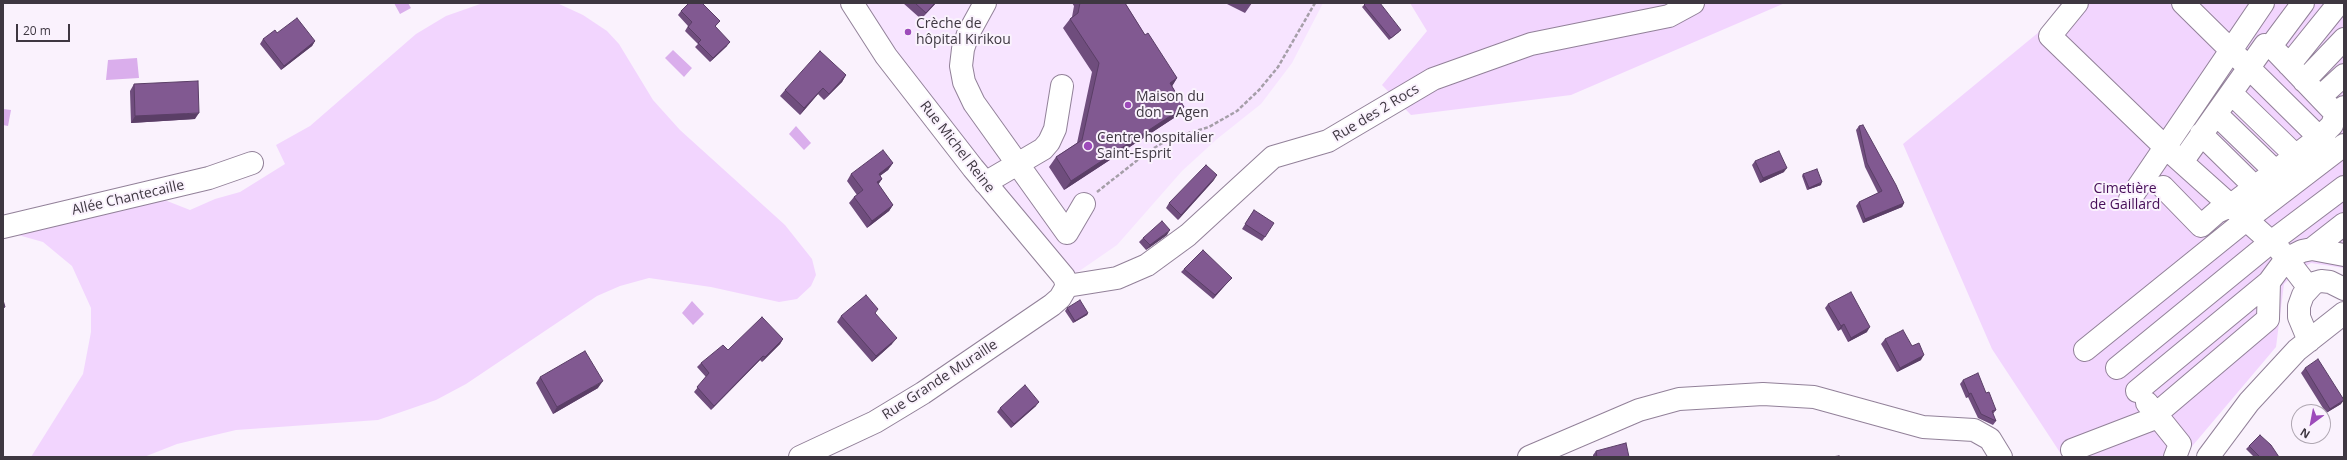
<!DOCTYPE html>
<html>
<head>
<meta charset="utf-8">
<style>
  body { margin:0 }
  #map { position:relative; width:2347px; height:460px; overflow:hidden; background:#faf2fd; font-family:"Open Sans",sans-serif }
  canvas { display:block }
  .frame { position:absolute; inset:0; border:4px solid #3e3741; pointer-events:none }
  .north { position:absolute; left:2291px; top:404px; width:40px; height:40px; box-sizing:border-box; background:#faf2fd; border:1px solid #afa7b2; border-radius:50%; rotate:212deg; font-size:11px; font-weight:700; line-height:16px; text-align:center; color:#3e3741 }
  .north::after { content:''; display:block; margin:auto; width:14px; height:18px; background:#9d4bba; clip-path:polygon(50% 0,100% 100%,50% 72%,0 100%) }
  .scale { position:absolute; left:16px; top:24px; width:54px; height:18px; box-sizing:border-box; border:2px solid #3e3741; border-top:0; padding-left:5px; font-size:12px; line-height:14px; white-space:nowrap; color:#3e3741; -webkit-text-stroke:3px #faf2fd; paint-order:stroke }
</style>
</head>
<body>
<div id="map">
<canvas width="2347" height="460"></canvas>
<div class="frame"></div>
<div class="north">N</div>
<div class="scale">20 m</div>
</div>
<script>
const context = document.querySelector('canvas').getContext('2d');
context.lineJoin = 'round';
function fillPath(path, color) {
  context.fillStyle = color;
  context.fill(path, 'evenodd');
}
function shape(rows) {
  const path = new Path2D();
  for (const r of rows) {
    path.moveTo(r[0], r[1]);
    for (let i = 2; i < r.length; i += 2) path.lineTo(r[i], r[i + 1]);
  }
  return path;
}
function strokePath(path, color, width, dash) {
  context.strokeStyle = color;
  context.lineWidth = width;
  context.lineCap = dash ? 'butt' : 'round';
  context.setLineDash(dash || []);
  context.stroke(path);
}
function write(font, color, halo, rows, align = 'center') {
  context.font = font + ' "Open Sans",sans-serif';
  context.lineWidth = 4;
  context.setLineDash([]);
  context.textBaseline = 'middle';
  context.strokeStyle = halo;
  context.fillStyle = color;
  for (const [text, x, y, turn = 0] of rows) {
    context.save();
    context.translate(x, y);
    context.rotate((+turn || 0) * Math.PI / 180);
    context.textAlign = isNaN(turn) ? turn : align;
    if (halo) context.strokeText(text, 0, 0);
    context.fillText(text, 0, 0);
    context.restore();
  }
}
fillPath(shape([
  [862,3,1323,3,1292,63,1261,104,1217,139,1182,171,1117,245,1075,274,972,154,876,26]
]), '#f7e4ff');
fillPath(shape([
  [483,3,557,3,583,15,607,31,619,44,653,100,680,130,785,225,812,259,816,275,811,286,797,299,779,302,711,287,649,278,620,286,597,296,466,384,436,400,378,420,236,430,177,444,144,457,31,457,83,374,91,332,91,308,72,266,43,242,18,235,16,232,162,199,190,210,215,199,240,192,285,164,276,145,310,126,416,34,446,16],
  [1410,3,1785,3,1571,95,1411,115,1382,85,1427,31],
  [2061,3,2344,3,2344,268,2311,263,2295,273,2284,284,2276,347,2183,457,2063,457,1992,349,1903,144,2039,32]
]), '#f2d5fe');
fillPath(shape([
  [394,3,408,3,411,8,400,14],
  [673,50,692,68,684,77,665,58],
  [137,58,139,78,106,80,108,60],
  [3,109,11,110,8,126,3,125],
  [796,126,811,143,804,150,789,134],
  [692,301,704,314,693,325,682,313]
]), '#daaeec');
const minor = shape([
  [852,3,886,56,973,168,1064,277,1067,286],
  [985,3,968,34,963,49,961,66,964,82,974,103,1067,233,1084,204],
  [2077,3,2050,36,2165,147,2279,249,2309,288],
  [2183,3,2329,147],
  [2271,46,2336,114],
  [2289,65,2339,3],
  [2304,81,2344,39],
  [2231,93,2295,155],
  [2320,97,2344,75],
  [2216,114,2275,171],
  [2201,134,2255,187],
  [2182,162,2265,45,2271,46,2303,3],
  [985,183,1043,149,1049,142,1055,129,1062,86],
  [2163,187,2201,226,2217,212,2230,206,2320,137,2332,125,2336,114,2344,107],
  [2130,199,2263,3],
  [3,227,209,178,252,163],
  [2312,249,2344,224],
  [1067,286,1117,278,1147,265,1188,235,1273,157,1328,141,1433,79,1531,44,1669,16,1693,3],
  [2309,341,2299,317,2299,306,2303,295,2314,283,2321,281,2330,282,2344,289],
  [2085,350,2246,220,2344,145],
  [2117,368,2271,242,2344,187],
  [2137,391,2269,282],
  [2147,403,2180,444,2175,457],
  [2156,414,2268,319,2269,282,2286,259,2302,251,2312,249,2344,255],
  [2072,450,2158,417],
  [800,457,875,422,923,393,1052,305,1060,298,1067,286],
  [1529,457,1639,410,1679,399,1763,394,1814,397,1923,427,1974,430,1990,439,2001,457],
  [2208,457,2249,402,2297,350,2344,313]
]);
strokePath(minor, '#928199', 24);
strokePath(shape([
  [1097,192,1149,151,1169,139,1209,127,1237,111,1259,90,1278,67,1315,3]
]), '#a59ea8', 2.5, [4, 2]);
strokePath(minor, '#fff', 22);
fillPath(shape([
  [903,3,936,3,921,19],
  [1072,3,1125,3,1145,35,1177,78,1172,86,1184,107,1177,116,1064,190,1049,167,1056,157,1077,143,1092,72,1063,28,1070,19,1072,17,1074,6],
  [1225,3,1252,3,1245,13],
  [1364,5,1399,32,1389,40,1362,7],
  [681,11,720,21,715,27,727,46,710,62,695,47,698,44,685,31,688,26,678,15],
  [277,33,315,41,312,46,281,70,260,44,263,39],
  [846,75,842,82,824,100,818,94,800,115,780,96,785,90],
  [134,84,195,119,131,123,130,91],
  [1859,126,1904,203,1902,207,1863,223,1856,206,1859,202,1878,193,1865,167,1856,130],
  [1755,161,1784,172,1760,183,1752,165],
  [893,163,888,170,880,176,882,179,878,184,893,205,889,211,867,228,849,203,854,197,857,195,847,181,851,174],
  [1803,174,1821,185,1807,190,1802,176],
  [1214,180,1178,220,1166,208,1169,203],
  [1254,210,1265,237,1262,241,1242,229],
  [1167,235,1146,250,1139,242,1143,238],
  [1184,269,1232,278,1229,281,1213,299,1181,272],
  [1828,304,1867,332,1848,342,1841,329,1838,331,1825,308],
  [1067,308,1088,313,1087,315,1073,323,1065,311],
  [876,314,892,344,872,362,837,322,841,316],
  [783,339,780,344,762,362,760,360,711,410,694,392,706,377,697,367,701,363,728,350],
  [1885,339,1912,346,1921,360,1897,372,1881,344],
  [2305,368,2341,404,2326,413,2301,373],
  [540,377,598,388,553,414,536,383],
  [1963,380,1986,393,1996,410,1993,414,1996,421,1993,425,1978,418,1968,397,1966,398,1960,384],
  [1036,406,1011,428,997,412,1000,408],
  [2249,446,2279,457,2254,457,2246,449],
  [1596,451,1629,457,1593,457,1593,455]
]), '#6f4d7d');
fillPath(shape([
  [935,3,936,3,921,19,926,13],
  [315,41,312,46,281,70,284,66],
  [730,42,727,46,710,62,713,58],
  [846,75,842,82,824,100,829,94],
  [1177,78,1171,88,1170,83],
  [823,88,818,94,800,115,804,108],
  [1184,107,1177,116,1064,190,1071,181],
  [199,113,195,119,131,123,135,116],
  [893,163,888,170,874,180,879,174],
  [1787,168,1784,172,1760,183,1763,178],
  [1217,175,1214,180,1178,220,1181,215],
  [882,179,878,185,877,182],
  [1822,182,1821,185,1807,190,1809,188],
  [1904,203,1902,207,1863,223,1865,219],
  [893,205,889,211,867,228,872,221],
  [1170,230,1167,235,1146,250,1150,245],
  [1232,278,1229,281,1213,299,1215,295],
  [1088,313,1087,315,1073,323,1075,321],
  [1844,324,1841,329,1838,331,1841,326],
  [1870,327,1867,332,1848,342,1851,338],
  [897,338,892,344,872,362,876,356],
  [783,339,780,344,762,362,765,357],
  [1924,355,1921,360,1897,372,1900,368],
  [763,356,760,360,711,410,714,406],
  [603,381,598,388,553,414,557,407],
  [1971,393,1968,397,1966,398,1969,394],
  [2344,400,2341,404,2326,413,2330,409],
  [1039,402,1036,406,1011,428,1014,424]
]), '#5a3e66');
const building = shape([
  [689,3,702,3,720,21,715,26,730,42,713,58,698,43,701,40,688,27,692,22,681,11,689,3],
  [915,3,935,3,926,13,915,3],
  [1080,3,1125,3,1145,35,1148,33,1177,78,1170,83,1184,107,1071,181,1056,157,1082,140,1099,63,1070,19,1078,13,1080,3],
  [1366,3,1380,3,1401,30,1391,38,1364,5,1366,3],
  [297,18,315,41,284,66,263,39,275,30,277,33,297,18],
  [820,51,846,75,829,94,823,88,804,108,785,90,820,51],
  [198,81,199,113,135,116,134,84,198,81],
  [1863,125,1896,185,1904,203,1865,219,1859,202,1882,191,1867,163,1859,126,1863,125],
  [883,150,893,163,879,174,882,179,877,182,893,205,872,221,854,197,863,190,851,174,883,150],
  [1779,151,1787,168,1763,178,1755,161,1779,151],
  [1206,165,1217,175,1181,215,1169,203,1206,165],
  [1817,169,1822,182,1809,188,1803,174,1817,169],
  [1254,210,1274,223,1265,237,1245,224,1254,210],
  [1162,221,1170,230,1150,245,1143,238,1162,221],
  [1203,250,1232,278,1215,295,1184,269,1203,250],
  [1851,292,1870,327,1851,338,1844,324,1841,326,1828,304,1851,292],
  [866,295,878,309,875,313,897,338,876,356,841,316,866,295],
  [3,300,5,307,3,308,3,300],
  [1080,300,1088,313,1075,321,1067,308,1080,300],
  [762,317,783,339,765,357,763,356,714,406,697,387,709,373,701,363,723,345,728,350,762,317],
  [1903,330,1912,346,1919,343,1924,355,1900,368,1885,339,1903,330],
  [585,351,603,381,557,407,540,377,585,351],
  [2318,359,2344,400,2330,409,2305,368,2318,359],
  [1978,373,1986,393,1989,392,1996,410,1992,411,1996,421,1981,414,1971,393,1969,394,1963,380,1978,373],
  [1025,385,1039,402,1014,424,1000,408,1025,385],
  [2260,435,2271,445,2279,457,2260,457,2249,446,2260,435],
  [1626,443,1629,457,1597,457,1596,451,1626,443],
  [1839,456,1839,457,1831,457,1839,456]
]);
fillPath(building, '#815991');
strokePath(building, '#5a3e66', 1);
for (const [x, y, r, color] of [
  [908,32,4,"#9d4bba"],
  [1128,105,4,"#9d4bba"],
  [1088,146,5,"#9d4bba"]
]) {
  const dot = new Path2D();
  dot.arc(x, y, r, 0, 2 * Math.PI);
  context.fillStyle = color;
  context.fill(dot);
  strokePath(dot, '#faf2fd', 1.5);
}
write('14px', '#3e3741', '#faf2fd', [
  ["Crèche de",916,24],
  ["hôpital Kirikou",916,40],
  ["Maison du",1136,97],
  ["don – Agen",1136,113],
  ["Centre hospitalier",1097,138],
  ["Saint-Esprit",1097,154]
], 'left');
write('14px', '#3e3741', '#faf2fd', [
  ["Rue des 2 Rocs",1376,113,-31],
  ["Rue Michel Reine",957,147,52],
  ["Allée Chantecaille",128,198,-13],
  ["Rue Grande Muraille",940,380,-33]
]);
write('14px', '#460e58', '#faf2fd', [
  ["Cimetière",2125,189],
  ["de Gaillard",2125,205]
]);
</script>
</body>
</html>
